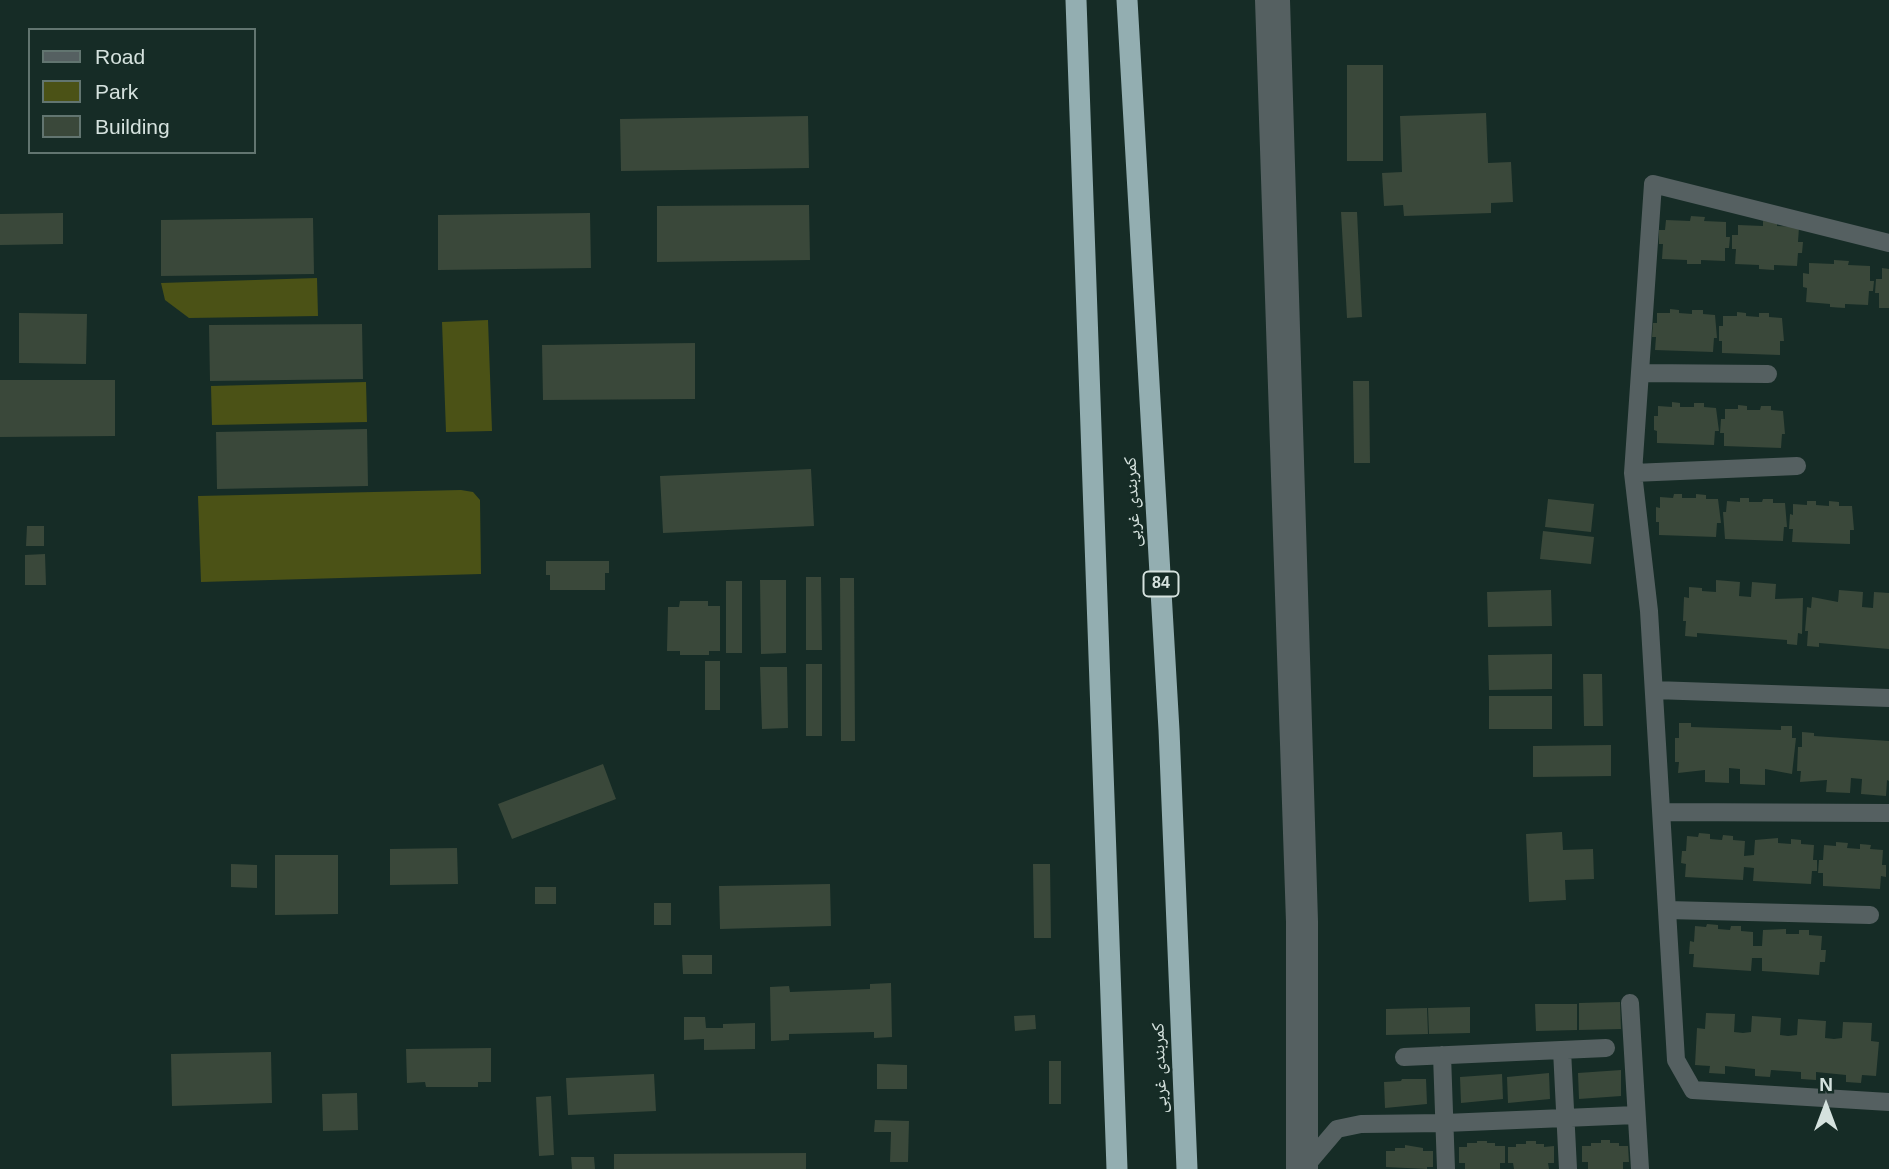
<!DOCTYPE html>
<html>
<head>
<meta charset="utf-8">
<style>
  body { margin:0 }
  #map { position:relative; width:1889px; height:1169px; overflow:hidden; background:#162c26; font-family:Arial,sans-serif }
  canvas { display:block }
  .legend { position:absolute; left:28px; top:28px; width:228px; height:126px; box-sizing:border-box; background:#162c26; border:2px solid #627570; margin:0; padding:9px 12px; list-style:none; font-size:21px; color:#d5e2de }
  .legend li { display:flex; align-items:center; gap:14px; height:35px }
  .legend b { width:35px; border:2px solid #627570 }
  .north { position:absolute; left:1791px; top:1071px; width:70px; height:70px; -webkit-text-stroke:5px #162c26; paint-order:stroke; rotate:0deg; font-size:19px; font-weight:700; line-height:28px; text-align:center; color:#d5e2de }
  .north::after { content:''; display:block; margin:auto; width:24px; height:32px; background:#d5e2de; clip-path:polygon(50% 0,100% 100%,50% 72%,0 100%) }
</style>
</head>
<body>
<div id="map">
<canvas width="1889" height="1169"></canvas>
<ul class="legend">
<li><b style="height:9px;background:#556061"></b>Road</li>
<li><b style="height:19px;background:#4b5216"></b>Park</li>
<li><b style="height:19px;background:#3a483a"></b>Building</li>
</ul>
<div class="north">N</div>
</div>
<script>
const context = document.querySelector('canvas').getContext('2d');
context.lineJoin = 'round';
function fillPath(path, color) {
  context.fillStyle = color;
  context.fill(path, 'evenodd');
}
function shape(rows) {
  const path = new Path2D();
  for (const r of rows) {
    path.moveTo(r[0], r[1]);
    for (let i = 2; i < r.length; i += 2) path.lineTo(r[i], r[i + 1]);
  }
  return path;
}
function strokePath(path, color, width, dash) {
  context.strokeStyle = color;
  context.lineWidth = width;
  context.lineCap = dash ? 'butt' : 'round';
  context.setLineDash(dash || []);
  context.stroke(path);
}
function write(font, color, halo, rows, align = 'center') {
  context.font = font + ' Arial,"Noto Naskh Arabic",sans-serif';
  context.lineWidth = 5;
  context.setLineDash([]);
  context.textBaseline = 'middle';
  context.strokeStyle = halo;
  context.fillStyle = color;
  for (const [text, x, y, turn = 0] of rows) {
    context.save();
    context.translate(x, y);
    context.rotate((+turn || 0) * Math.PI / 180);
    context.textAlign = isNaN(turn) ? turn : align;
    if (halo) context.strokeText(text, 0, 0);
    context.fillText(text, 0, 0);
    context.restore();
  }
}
fillPath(shape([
  [317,278,318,316,189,318,165,300,161,283],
  [488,320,492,431,446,432,442,322],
  [366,382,367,422,212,425,211,386],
  [461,490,473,492,480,500,481,574,201,582,198,496]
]), '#4b5216');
fillPath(shape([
  [1347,65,1383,65,1383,161,1347,161],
  [1486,113,1488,163,1511,162,1513,202,1491,203,1491,213,1404,216,1403,205,1384,206,1382,173,1402,172,1400,116],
  [808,116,809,168,621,171,620,119],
  [809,205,810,260,657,262,657,206],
  [1341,212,1357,212,1362,317,1347,318],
  [63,213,63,244,0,245,0,214],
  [590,213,591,268,438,270,438,215],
  [1691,216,1705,217,1704,221,1726,222,1726,237,1730,237,1729,248,1725,248,1725,261,1701,260,1701,264,1687,264,1687,260,1662,259,1663,244,1659,244,1659,230,1665,230,1666,220,1690,221],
  [313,218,314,274,161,276,161,220],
  [1763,221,1777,222,1777,226,1799,227,1798,242,1803,242,1802,253,1798,253,1797,266,1774,265,1774,270,1759,269,1759,265,1735,264,1736,249,1732,249,1732,235,1738,235,1738,225,1763,226],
  [1834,260,1849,261,1848,265,1870,266,1870,281,1874,281,1873,291,1869,291,1868,305,1845,304,1845,308,1830,307,1830,304,1806,302,1807,288,1803,287,1803,273,1809,274,1809,263,1834,264],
  [1882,268,1889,269,1889,308,1879,308,1879,293,1875,293,1876,279,1882,279],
  [1670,309,1679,310,1679,313,1692,314,1692,310,1703,310,1703,314,1715,315,1717,338,1714,338,1713,352,1655,350,1656,337,1652,337,1653,323,1657,323,1657,313,1670,313],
  [1737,312,1746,313,1746,316,1759,317,1759,313,1769,313,1769,317,1782,318,1784,341,1780,341,1780,355,1722,353,1722,341,1719,341,1719,326,1723,326,1723,316,1737,316],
  [19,313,87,314,86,364,19,363],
  [362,324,363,379,210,381,209,325],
  [695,343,695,399,543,400,542,345],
  [0,380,115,380,115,436,0,437],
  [1353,381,1369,381,1370,463,1354,463],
  [1672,402,1680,403,1680,407,1694,407,1694,403,1704,403,1704,407,1716,408,1719,431,1715,431,1714,445,1657,443,1657,431,1654,430,1654,416,1658,416,1658,406,1672,407],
  [1738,405,1747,406,1747,410,1760,410,1761,406,1771,406,1771,410,1783,411,1785,434,1782,434,1781,448,1724,446,1724,433,1720,433,1721,419,1725,419,1725,409,1738,409],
  [367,429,368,486,217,489,216,432],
  [811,469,814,526,663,533,660,476],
  [1674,494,1682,494,1682,498,1696,498,1696,494,1706,495,1706,499,1718,499,1721,523,1717,523,1716,537,1659,535,1659,522,1656,522,1656,507,1660,508,1660,497,1673,498],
  [1740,498,1749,498,1749,502,1762,502,1763,499,1773,499,1773,503,1785,503,1787,527,1784,527,1783,541,1725,539,1723,512,1726,512,1727,501,1740,502],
  [1548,499,1594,504,1591,532,1545,527],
  [1807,501,1816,501,1816,505,1829,506,1829,501,1839,502,1839,506,1852,506,1854,530,1850,530,1850,544,1792,542,1793,529,1789,529,1790,514,1793,515,1793,504,1807,505],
  [27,526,44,526,44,546,26,546],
  [1543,531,1594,537,1591,564,1540,559],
  [45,554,46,585,25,585,25,555],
  [546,561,609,561,609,573,605,573,605,590,550,590,550,575,546,575],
  [806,577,821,577,822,650,806,650],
  [840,578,854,578,855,741,841,741],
  [760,580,786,580,786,653,761,654],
  [1716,580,1740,582,1739,596,1751,597,1752,582,1776,584,1775,599,1803,598,1802,634,1798,633,1797,645,1787,644,1787,640,1697,633,1697,637,1685,636,1686,621,1683,621,1684,597,1689,598,1689,587,1702,588,1702,591,1716,592],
  [726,581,742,581,742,653,726,653],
  [1551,590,1552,626,1488,627,1487,592],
  [1839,590,1863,592,1862,607,1873,608,1874,592,1889,593,1889,649,1819,643,1819,647,1807,646,1808,631,1805,631,1807,607,1811,608,1812,597,1838,602],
  [680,601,708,601,708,606,720,606,720,651,709,651,709,655,680,655,680,651,667,651,668,607,679,607],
  [1552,654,1552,689,1489,690,1488,655],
  [705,661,720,661,720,710,705,710],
  [806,664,822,664,822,736,806,736],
  [760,667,787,667,788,728,762,729],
  [1583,674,1602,674,1603,726,1584,726],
  [1489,696,1552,696,1552,729,1489,729],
  [1679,723,1691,723,1691,727,1781,730,1781,726,1792,726,1792,738,1796,738,1792,774,1765,769,1765,785,1740,784,1740,769,1729,768,1729,783,1705,782,1705,770,1678,773,1679,762,1675,762,1675,738,1679,738],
  [1802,732,1814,733,1814,736,1889,741,1889,781,1887,780,1886,796,1861,794,1862,779,1851,778,1850,793,1826,792,1827,780,1800,782,1801,771,1797,771,1798,747,1802,747],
  [1611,745,1611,776,1533,777,1533,746],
  [603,764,616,799,512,839,498,804],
  [1562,832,1563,850,1593,849,1594,879,1565,880,1566,900,1529,902,1526,834],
  [1699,833,1710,834,1710,839,1722,840,1723,835,1733,836,1733,840,1745,841,1744,856,1754,855,1755,840,1778,838,1778,843,1791,844,1791,839,1801,840,1801,844,1814,845,1813,860,1817,860,1817,871,1812,871,1811,884,1753,881,1754,868,1744,867,1743,880,1685,877,1686,864,1681,863,1682,851,1686,851,1687,836,1698,837],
  [1836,842,1848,843,1847,848,1860,849,1860,844,1871,845,1870,849,1883,850,1882,865,1886,865,1886,877,1881,876,1880,889,1823,886,1823,873,1818,873,1819,860,1823,860,1824,845,1836,846],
  [457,848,458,884,390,885,390,849],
  [275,855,338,855,338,914,275,915],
  [231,864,257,865,257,888,231,887],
  [1033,864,1050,864,1051,938,1034,938],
  [830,884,831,926,720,929,719,886],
  [535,887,556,887,556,904,535,904],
  [654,903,671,903,671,925,654,925],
  [1707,924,1718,925,1718,929,1730,930,1731,926,1741,926,1741,931,1753,932,1753,946,1762,946,1763,930,1786,929,1786,934,1799,934,1799,930,1809,930,1809,935,1822,936,1821,950,1826,950,1825,962,1820,962,1819,975,1762,971,1762,958,1752,958,1751,971,1693,967,1694,954,1689,954,1690,941,1694,942,1695,926,1706,927],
  [682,955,712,955,712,974,683,974],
  [891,983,892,1037,874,1038,874,1032,789,1034,789,1040,771,1041,770,987,789,986,790,992,870,989,870,984],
  [1620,1002,1621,1029,1579,1030,1579,1003],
  [1535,1004,1577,1004,1577,1030,1536,1031],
  [1470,1007,1470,1033,1429,1034,1428,1008],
  [1427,1008,1428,1034,1386,1035,1386,1009],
  [1706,1013,1735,1014,1734,1032,1743,1033,1751,1032,1752,1016,1781,1018,1780,1035,1788,1036,1797,1035,1798,1019,1826,1021,1825,1038,1834,1039,1842,1038,1843,1022,1872,1023,1871,1041,1879,1042,1876,1076,1862,1075,1861,1083,1846,1082,1846,1075,1816,1072,1816,1080,1801,1079,1801,1072,1771,1070,1770,1077,1755,1076,1755,1069,1725,1066,1725,1074,1709,1073,1710,1066,1695,1065,1697,1028,1705,1029],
  [1035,1015,1036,1029,1015,1031,1014,1016],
  [684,1017,705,1017,706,1028,723,1028,723,1024,755,1023,755,1049,704,1050,704,1039,684,1040],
  [491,1048,491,1082,478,1082,478,1087,426,1087,425,1082,407,1083,406,1049],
  [271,1052,272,1103,172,1106,171,1054],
  [1049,1061,1061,1061,1061,1104,1049,1104],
  [877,1064,907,1065,907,1089,877,1089],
  [1621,1070,1621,1096,1579,1099,1578,1073],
  [1549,1073,1550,1099,1508,1103,1507,1077],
  [654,1074,656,1111,568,1115,566,1078],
  [1502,1074,1503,1099,1461,1103,1460,1077],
  [1402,1079,1426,1079,1427,1104,1385,1108,1384,1082,1401,1081],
  [357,1093,358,1130,323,1131,322,1094],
  [551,1096,554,1155,539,1156,536,1097],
  [875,1120,909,1121,908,1162,890,1162,891,1132,874,1132],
  [1601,1140,1610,1140,1610,1143,1619,1143,1619,1146,1628,1146,1629,1162,1623,1162,1623,1169,1588,1169,1588,1162,1582,1162,1582,1146,1591,1146,1591,1143,1601,1143],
  [1477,1141,1487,1141,1487,1143,1495,1143,1495,1146,1505,1146,1505,1163,1500,1163,1500,1169,1465,1169,1465,1163,1459,1163,1459,1147,1467,1147,1467,1143,1477,1143],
  [1526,1141,1536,1141,1536,1144,1544,1144,1544,1147,1554,1146,1554,1163,1548,1163,1549,1169,1514,1169,1513,1163,1508,1163,1508,1147,1516,1147,1516,1144,1526,1144],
  [1405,1145,1423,1148,1423,1151,1433,1151,1433,1167,1427,1167,1427,1169,1386,1167,1386,1151,1395,1151,1395,1148,1405,1148],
  [806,1153,806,1169,614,1169,614,1154],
  [571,1157,594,1157,595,1169,572,1169]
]), '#3a483a');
strokePath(shape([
  [1264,0,1295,922,1295,1169],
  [1281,0,1309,921,1309,1169],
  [1889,243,1653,184,1633,473,1649,611,1676,1060,1693,1090,1889,1102],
  [1640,373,1768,374],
  [1633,473,1797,466],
  [1654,690,1889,698],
  [1661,812,1889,813],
  [1667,910,1870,915],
  [1630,1003,1640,1169],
  [1562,1050,1568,1169],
  [1442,1055,1446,1169],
  [1404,1057,1606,1048],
  [1309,1162,1337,1129,1361,1124,1445,1123,1636,1115]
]), '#556061', 18);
strokePath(shape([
  [1076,0,1117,1169],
  [1127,0,1169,730,1187,1169]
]), '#93aeb1', 21);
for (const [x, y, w] of [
  [1161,584,35]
]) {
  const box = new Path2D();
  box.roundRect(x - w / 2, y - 12.5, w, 25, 5);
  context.fillStyle = '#162c26';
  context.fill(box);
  strokePath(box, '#d5e2de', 2);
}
write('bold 16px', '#d5e2de', null, [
  ["84",1161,584]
]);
write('18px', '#d5e2de', '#162c26', [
  ["کمربندی غربی",1133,502,-93],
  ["کمربندی غربی",1160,1068,-92]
]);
</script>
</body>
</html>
